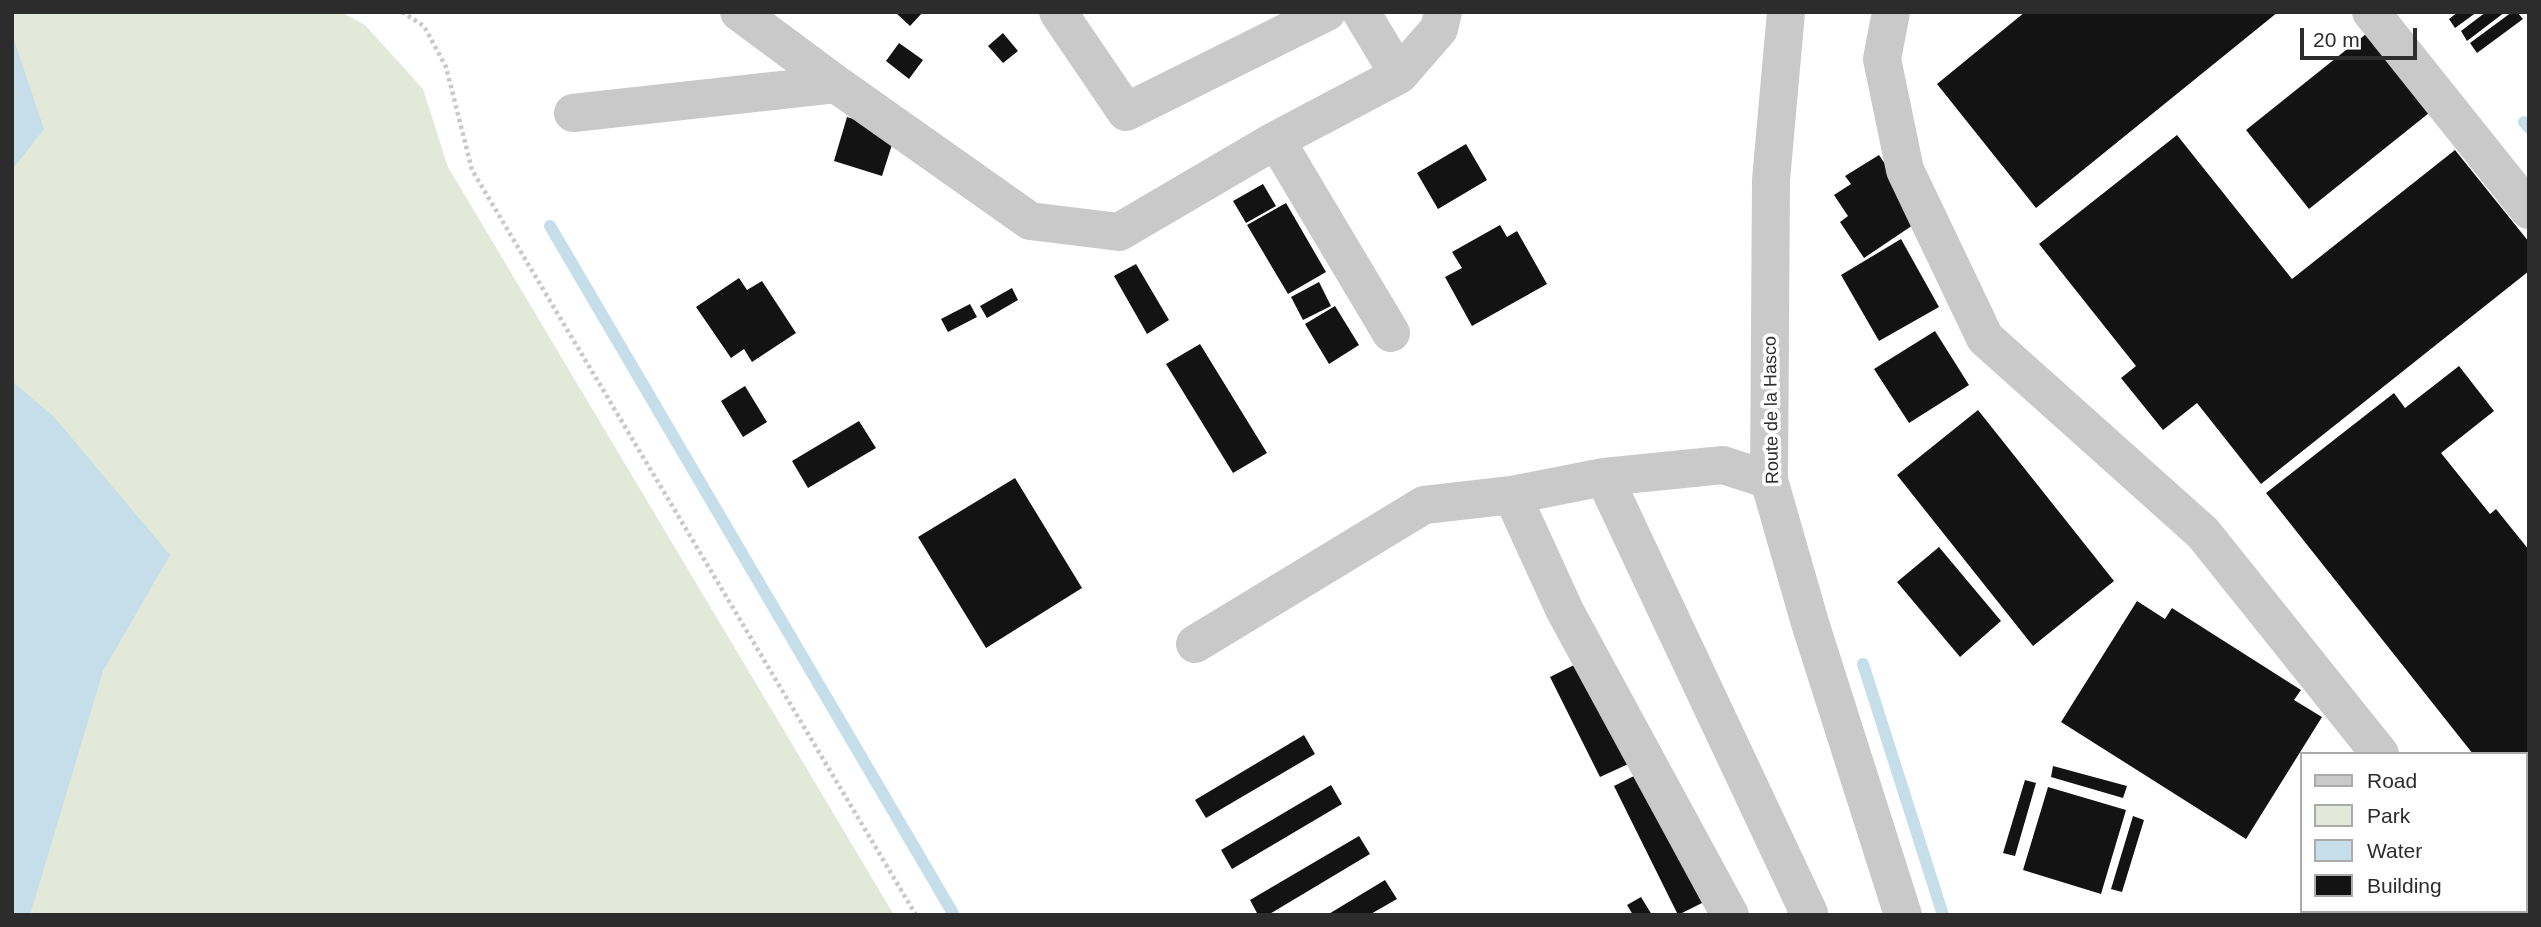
<!DOCTYPE html>
<html>
<head>
<meta charset="utf-8">
<style>
  body { margin:0 }
  #map { position:relative; width:2541px; height:927px; overflow:hidden; background:#fff; font-family:Arial,sans-serif }
  canvas { display:block }
  .frame { position:absolute; inset:0; border:14px solid #2c2c2c; pointer-events:none }
  .legend { position:absolute; left:2300px; top:752px; width:228px; height:161px; box-sizing:border-box; background:#fff; border:2px solid #ababab; margin:0; padding:9px 12px; list-style:none; font-size:21px; color:#2c2c2c }
  .legend li { display:flex; align-items:center; gap:14px; height:35px }
  .legend b { width:35px; border:2px solid #ababab }
  .scale { position:absolute; left:2300px; top:28px; width:117px; height:32px; box-sizing:border-box; border:4px solid #2c2c2c; border-top:0; padding-left:9px; font-size:21px; line-height:24px; white-space:nowrap; color:#2c2c2c; -webkit-text-stroke:5px #fff; paint-order:stroke }
</style>
</head>
<body>
<div id="map">
<canvas width="2541" height="927"></canvas>
<div class="frame"></div>
<ul class="legend">
<li><b style="height:9px;background:#c9c9c9"></b>Road</li>
<li><b style="height:19px;background:#e3e9d9"></b>Park</li>
<li><b style="height:19px;background:#c5dee9"></b>Water</li>
<li><b style="height:19px;background:#131313"></b>Building</li>
</ul>
<div class="scale">20 m</div>
</div>
<script>
const context = document.querySelector('canvas').getContext('2d');
context.lineJoin = 'round';
function fillPath(path, color) {
  context.fillStyle = color;
  context.fill(path, 'evenodd');
}
function shape(rows) {
  const path = new Path2D();
  for (const r of rows) {
    path.moveTo(r[0], r[1]);
    for (let i = 2; i < r.length; i += 2) path.lineTo(r[i], r[i + 1]);
  }
  return path;
}
function strokePath(path, color, width, dash) {
  context.strokeStyle = color;
  context.lineWidth = width;
  context.lineCap = dash ? 'butt' : 'round';
  context.setLineDash(dash || []);
  context.stroke(path);
}
function write(font, color, halo, rows, align = 'center') {
  context.font = font + ' Arial,sans-serif';
  context.lineWidth = 7;
  context.setLineDash([]);
  context.textBaseline = 'middle';
  context.strokeStyle = halo;
  context.fillStyle = color;
  for (const [text, x, y, turn = 0] of rows) {
    context.save();
    context.translate(x, y);
    context.rotate((+turn || 0) * Math.PI / 180);
    context.textAlign = isNaN(turn) ? turn : align;
    if (halo) context.strokeText(text, 0, 0);
    context.fillText(text, 0, 0);
    context.restore();
  }
}
fillPath(shape([
  [12,12,341,12,365,25,423,89,448,167,894,915,12,915]
]), '#e3e9d9');
fillPath(shape([
  [12,34,44,129,12,170],
  [12,381,54,417,170,555,103,671,30,915,12,915]
]), '#c5dee9');
strokePath(shape([
  [2524,122,2529,128],
  [550,226,954,915],
  [1863,664,1943,915]
]), '#c5dee9', 12);
fillPath(shape([
  [895,12,923,12,910,26],
  [2025,12,2278,12,2036,208,1937,84],
  [2458,12,2477,12,2455,28,2449,19],
  [2486,12,2505,12,2467,41,2461,31],
  [2512,12,2517,12,2523,19,2477,53,2470,43],
  [2376,26,2439,105,2309,209,2246,130],
  [1003,33,1018,51,1003,63,988,46],
  [899,43,923,60,909,79,886,61],
  [847,117,896,132,882,176,834,161],
  [2177,135,2292,279,2455,150,2529,242,2529,271,2261,484,2197,403,2163,430,2121,378,2136,366,2039,244],
  [1466,144,1487,180,1438,209,1417,173],
  [1879,155,1922,219,1864,258,1840,222,1848,216,1834,195,1851,184,1845,176],
  [1263,184,1276,206,1246,223,1233,201],
  [1286,203,1326,272,1288,294,1247,225],
  [1500,225,1507,237,1517,231,1547,284,1472,326,1445,277,1462,268,1452,252],
  [1901,239,1939,307,1879,341,1841,275],
  [1136,264,1169,320,1147,334,1114,276],
  [739,278,747,290,762,281,796,333,752,362,744,349,731,358,696,307],
  [1319,282,1331,306,1303,320,1291,297],
  [1012,288,1018,300,987,318,980,306],
  [970,304,977,317,948,332,941,319],
  [1335,306,1359,345,1329,364,1305,324],
  [1935,331,1969,385,1909,423,1874,369],
  [1200,344,1267,453,1233,473,1166,364],
  [2459,366,2494,411,2441,453,2490,514,2496,509,2529,550,2529,823,2525,819,2525,754,2473,754,2266,493,2394,393,2405,408],
  [745,386,767,422,743,437,721,401],
  [1978,410,2114,581,2033,646,1897,475],
  [859,421,876,448,808,488,792,461],
  [1015,478,1082,588,986,648,918,537],
  [1939,547,2001,621,1960,657,1897,582],
  [2137,601,2165,619,2172,608,2301,690,2294,700,2322,717,2246,839,2061,722],
  [1586,659,1637,760,1600,777,1550,677],
  [1304,735,1315,754,1206,818,1195,800],
  [2053,766,2127,786,2123,798,2051,777],
  [1648,769,1712,898,1678,915,1614,786],
  [2025,780,2036,783,2015,856,2003,853],
  [1331,785,1342,804,1232,869,1221,850],
  [2048,787,2126,810,2101,894,2023,870],
  [2133,816,2144,820,2122,892,2111,889],
  [1359,836,1370,854,1268,915,1258,915,1250,900],
  [1385,880,1397,899,1369,915,1327,915],
  [1641,897,1652,915,1633,915,1627,905]
]), '#131313');
strokePath(shape([
  [402,12,424,26,446,67,472,170,916,915]
]), '#c9c9c9', 4.5, [3.5, 3.5]);
strokePath(shape([
  [739,12,836,84],
  [1058,12,1126,112,1327,12],
  [1361,12,1399,75],
  [1786,12,1771,180,1769,480,1810,623,1903,915],
  [1891,12,1882,59,1905,170,1985,338,2203,533,2380,754],
  [2371,12,2529,210],
  [573,113,836,84,1030,221,1119,232,1276,140,1399,75,1439,29,1443,12],
  [1276,140,1391,333],
  [1604,477,1809,913,1806,915],
  [1512,495,1565,611,1730,915],
  [1195,644,1424,505,1512,495,1604,477,1723,465,1769,480],
  [2507,911,2510,915]
]), '#c9c9c9', 38);
write('18px', '#2c2c2c', '#fff', [
  ["Route de la Hasco",1772,410,-91]
]);
</script>
</body>
</html>
